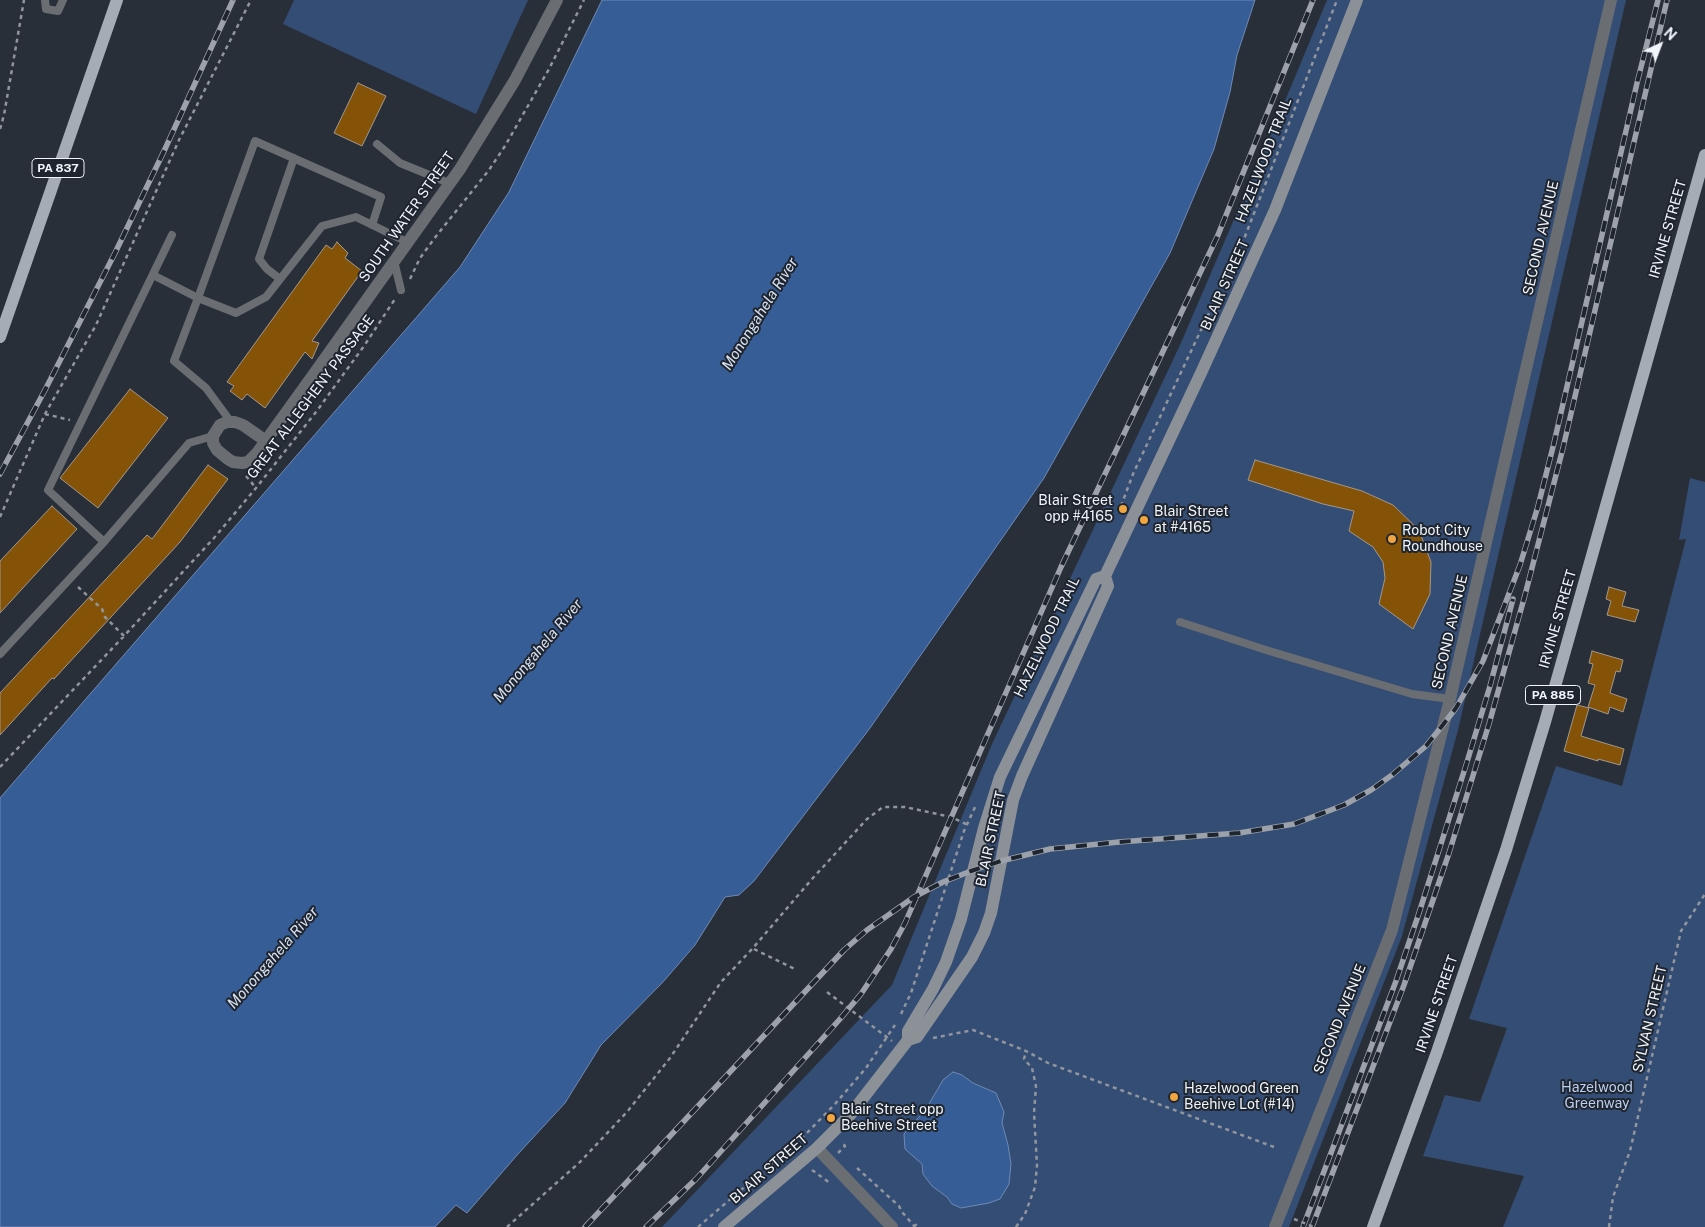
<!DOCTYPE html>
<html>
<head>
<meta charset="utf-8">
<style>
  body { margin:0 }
  #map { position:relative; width:1705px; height:1227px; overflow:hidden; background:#292f38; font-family:"Public Sans",sans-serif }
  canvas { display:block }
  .north { position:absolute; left:1635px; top:20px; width:50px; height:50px; -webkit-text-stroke:4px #1f252e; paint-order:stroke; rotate:43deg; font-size:14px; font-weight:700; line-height:20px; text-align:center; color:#f0f4fb }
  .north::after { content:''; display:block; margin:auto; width:18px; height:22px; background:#f0f4fb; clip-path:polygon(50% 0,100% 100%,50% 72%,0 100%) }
</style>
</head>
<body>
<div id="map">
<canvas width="1705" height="1227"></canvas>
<div class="north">N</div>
</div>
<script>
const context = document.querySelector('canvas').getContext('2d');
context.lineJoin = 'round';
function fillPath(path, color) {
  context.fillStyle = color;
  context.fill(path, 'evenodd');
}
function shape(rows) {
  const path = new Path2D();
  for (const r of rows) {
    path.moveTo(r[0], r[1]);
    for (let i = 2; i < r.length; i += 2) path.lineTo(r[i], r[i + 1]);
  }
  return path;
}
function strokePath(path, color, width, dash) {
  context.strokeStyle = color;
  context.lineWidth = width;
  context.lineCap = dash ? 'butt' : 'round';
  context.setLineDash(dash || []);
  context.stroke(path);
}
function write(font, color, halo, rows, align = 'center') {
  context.font = font + ' "Public Sans",sans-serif';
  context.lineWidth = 4;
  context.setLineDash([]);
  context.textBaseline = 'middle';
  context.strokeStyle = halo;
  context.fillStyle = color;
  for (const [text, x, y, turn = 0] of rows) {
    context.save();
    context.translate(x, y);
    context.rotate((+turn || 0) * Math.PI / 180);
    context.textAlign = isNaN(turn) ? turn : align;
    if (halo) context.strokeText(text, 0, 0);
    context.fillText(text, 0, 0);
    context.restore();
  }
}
fillPath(shape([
  [294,0,528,0,476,114,283,24],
  [1327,0,1626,0,1458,730,1402,936,1289,1227,662,1227,892,985,992,744,1180,345,1290,89],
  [1690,478,1705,482,1705,1227,1503,1227,1524,1176,1423,1156,1445,1095,1480,1102,1507,1028,1469,1019,1556,766,1622,786,1686,539,1679,540]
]), '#344d74');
const water = shape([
  [602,0,1255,0,1237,55,1230,92,1214,149,1170,253,1044,478,870,728,754,881,739,895,725,897,695,945,663,982,601,1045,565,1103,518,1154,467,1213,456,1205,435,1227,0,1227,0,798,460,267,509,192,602,0],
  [953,1072,962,1075,973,1083,996,1093,1004,1112,1002,1123,1008,1145,1011,1164,1009,1184,1000,1199,989,1203,961,1208,952,1204,947,1197,932,1186,923,1174,922,1164,905,1149,904,1134,926,1109,943,1080,953,1072]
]);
fillPath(water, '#375d96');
strokePath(water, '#6e8ab4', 1);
const building = shape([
  [358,83,386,96,362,146,334,133,358,83],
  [337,242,348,253,345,258,362,271,312,341,319,343,312,359,305,352,265,408,247,394,242,400,230,391,234,386,227,382,326,245,332,249,337,242],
  [130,389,168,418,98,508,60,478,130,389],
  [1255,460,1362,491,1393,505,1419,530,1431,562,1430,594,1413,629,1379,604,1385,578,1383,562,1373,547,1349,531,1354,511,1323,504,1248,480,1255,460],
  [208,465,228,479,180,542,54,679,52,678,0,735,0,693,147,535,152,539,208,465],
  [52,506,77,529,0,613,0,561,52,506],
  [1609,587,1626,592,1622,606,1639,610,1635,622,1607,615,1611,601,1606,599,1609,587],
  [1592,651,1623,660,1620,672,1616,671,1610,693,1627,699,1623,712,1610,707,1608,714,1588,707,1595,685,1588,683,1593,664,1589,663,1592,651],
  [1577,705,1589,708,1581,736,1624,749,1620,765,1598,759,1598,761,1564,751,1577,705]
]);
fillPath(building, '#845308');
strokePath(building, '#a1988e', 1);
strokePath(shape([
  [0,129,4,115,24,0],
  [410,279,420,258,437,235,489,170,505,146,549,69,584,0],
  [45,414,70,420],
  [246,476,256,488],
  [1121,506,1133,474,1244,239,1337,0],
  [0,517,45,414,96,325,179,140,251,0],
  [78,587,102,609,105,617,124,636],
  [0,767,124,636,214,538,256,488,316,412,364,346,395,299],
  [754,949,795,969],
  [827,992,892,1041],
  [901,1014,911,993,964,831,976,805],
  [933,1038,973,1030,1026,1051,1048,1063,1274,1147],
  [838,1153,845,1146,842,1142],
  [857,1168,899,1206,902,1212,915,1227],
  [812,1170,830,1183],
  [507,1227,580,1162,627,1112,670,1058,721,982,753,948,812,879,867,819,883,807,905,807,951,817,966,824],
  [698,1227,806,1134,835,1104,866,1068,895,1025],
  [914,1227,919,1221],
  [1016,1227,1025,1214,1035,1187,1037,1165,1034,1113,1036,1086,1032,1068,1024,1059,1026,1051],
  [1609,1227,1613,1197,1630,1151,1681,931,1705,894]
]), '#91969d', 2.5, [4, 4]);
strokePath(shape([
  [45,0,46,9,58,11,63,0],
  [377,144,400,163,449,183],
  [394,261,401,290],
  [153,275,198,298,255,141,381,197,372,225],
  [280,279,267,269,259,259,294,158],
  [231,422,206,388,174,361,198,298,236,313,266,297,322,226,356,217,407,242],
  [104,542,48,490,172,235],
  [1180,622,1266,650,1412,694,1450,699],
  [0,654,104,542,189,443,213,436]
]), '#6a6d72', 8);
strokePath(shape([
  [266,441,243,425,235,422,227,422,220,425,213,436,213,443,217,450,228,459,233,462,242,463,248,462,257,453,311,378,460,169,515,80,557,0],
  [817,1148,892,1227],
  [1275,1227,1392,930,1450,699,1611,0]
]), '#6a6d72', 12);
strokePath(shape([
  [908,1040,908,1031,933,989,946,962,961,919,984,828,1000,777,1096,579,1105,576],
  [724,1227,817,1148,850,1115,908,1040,917,1037,972,957,984,933,991,913,1013,800,1022,776,1108,586,1105,576,1201,373,1275,210,1357,0]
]), '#8c9198', 12);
strokePath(shape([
  [0,337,117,0],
  [1373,1227,1437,1052,1506,850,1545,722,1705,155]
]), '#a5acb5', 12);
const rail = shape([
  [0,474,45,390,115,253,165,149,233,0],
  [1537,510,1554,443,1637,83,1658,0],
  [585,1227,844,950,867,930,914,897,943,882,971,871,1001,861,1050,849,1119,842,1239,833,1294,824,1344,805,1371,790,1392,775,1426,746,1442,726,1456,708,1483,661,1520,565,1539,503],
  [646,1227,696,1179,840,1019,861,994,891,949,905,923,1061,567,1218,235,1313,0],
  [1303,1227,1396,981,1419,913,1467,762,1490,686,1513,599],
  [1312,1227,1404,985,1449,853,1489,724,1525,595,1563,448,1667,0]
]);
strokePath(rail, '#9da2aa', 5.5);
strokePath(rail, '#1f252e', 4, [11]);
strokePath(shape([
  [1294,1219,1314,1227]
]), '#91969d', 2.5, [4, 4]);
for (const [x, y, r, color] of [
  [1123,509,5,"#f1a540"],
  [1144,520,5,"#f1a540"],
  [1392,539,5,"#f1a540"],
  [1174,1097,5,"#f1a540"],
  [831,1118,5,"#f1a540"]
]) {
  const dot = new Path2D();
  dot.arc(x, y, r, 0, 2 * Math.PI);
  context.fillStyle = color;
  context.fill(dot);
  strokePath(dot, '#1f252e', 2);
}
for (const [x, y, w] of [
  [58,168,52],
  [1553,695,55]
]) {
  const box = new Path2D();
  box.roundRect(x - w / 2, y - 9.5, w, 19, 4);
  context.fillStyle = '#1f252e';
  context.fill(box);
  strokePath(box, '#f0f4fb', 1);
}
write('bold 12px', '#f0f4fb', null, [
  ["PA 837",58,168],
  ["PA 885",1553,695]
]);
write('14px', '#f0f4fb', '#1f252e', [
  ["HAZELWOOD TRAIL",1264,160,-69],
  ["SOUTH WATER STREET",407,217,-55],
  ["IRVINE STREET",1668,229,-74],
  ["SECOND AVENUE",1541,238,-77],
  ["BLAIR STREET",1225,285,-66],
  ["GREAT ALLEGHENY PASSAGE",311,397,-53],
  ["IRVINE STREET",1558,619,-74],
  ["SECOND AVENUE",1450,632,-77],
  ["HAZELWOOD TRAIL",1047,637,-64],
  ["BLAIR STREET",991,839,-78],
  ["IRVINE STREET",1437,1004,-71],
  ["SECOND AVENUE",1340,1019,-68],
  ["SYLVAN STREET",1650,1019,-77],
  ["BLAIR STREET",769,1169,-41]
]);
write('14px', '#f0f4fb', '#1f252e', [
  ["Blair Street",1113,501,"right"],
  ["opp #4165",1113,517,"right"],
  ["Blair Street",1154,512],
  ["at #4165",1154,528],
  ["Robot City",1402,531],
  ["Roundhouse",1402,547],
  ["Hazelwood Green",1184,1089],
  ["Beehive Lot (#14)",1184,1105],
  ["Blair Street opp",841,1110],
  ["Beehive Street",841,1126]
], 'left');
write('14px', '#b9cff1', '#1f252e', [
  ["Hazelwood",1597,1088],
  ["Greenway",1597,1104]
]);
write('italic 15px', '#d6e1f2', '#1f252e', [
  ["Monongahela River",760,314,-58],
  ["Monongahela River",538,651,-50],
  ["Monongahela River",273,958,-49]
]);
</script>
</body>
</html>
